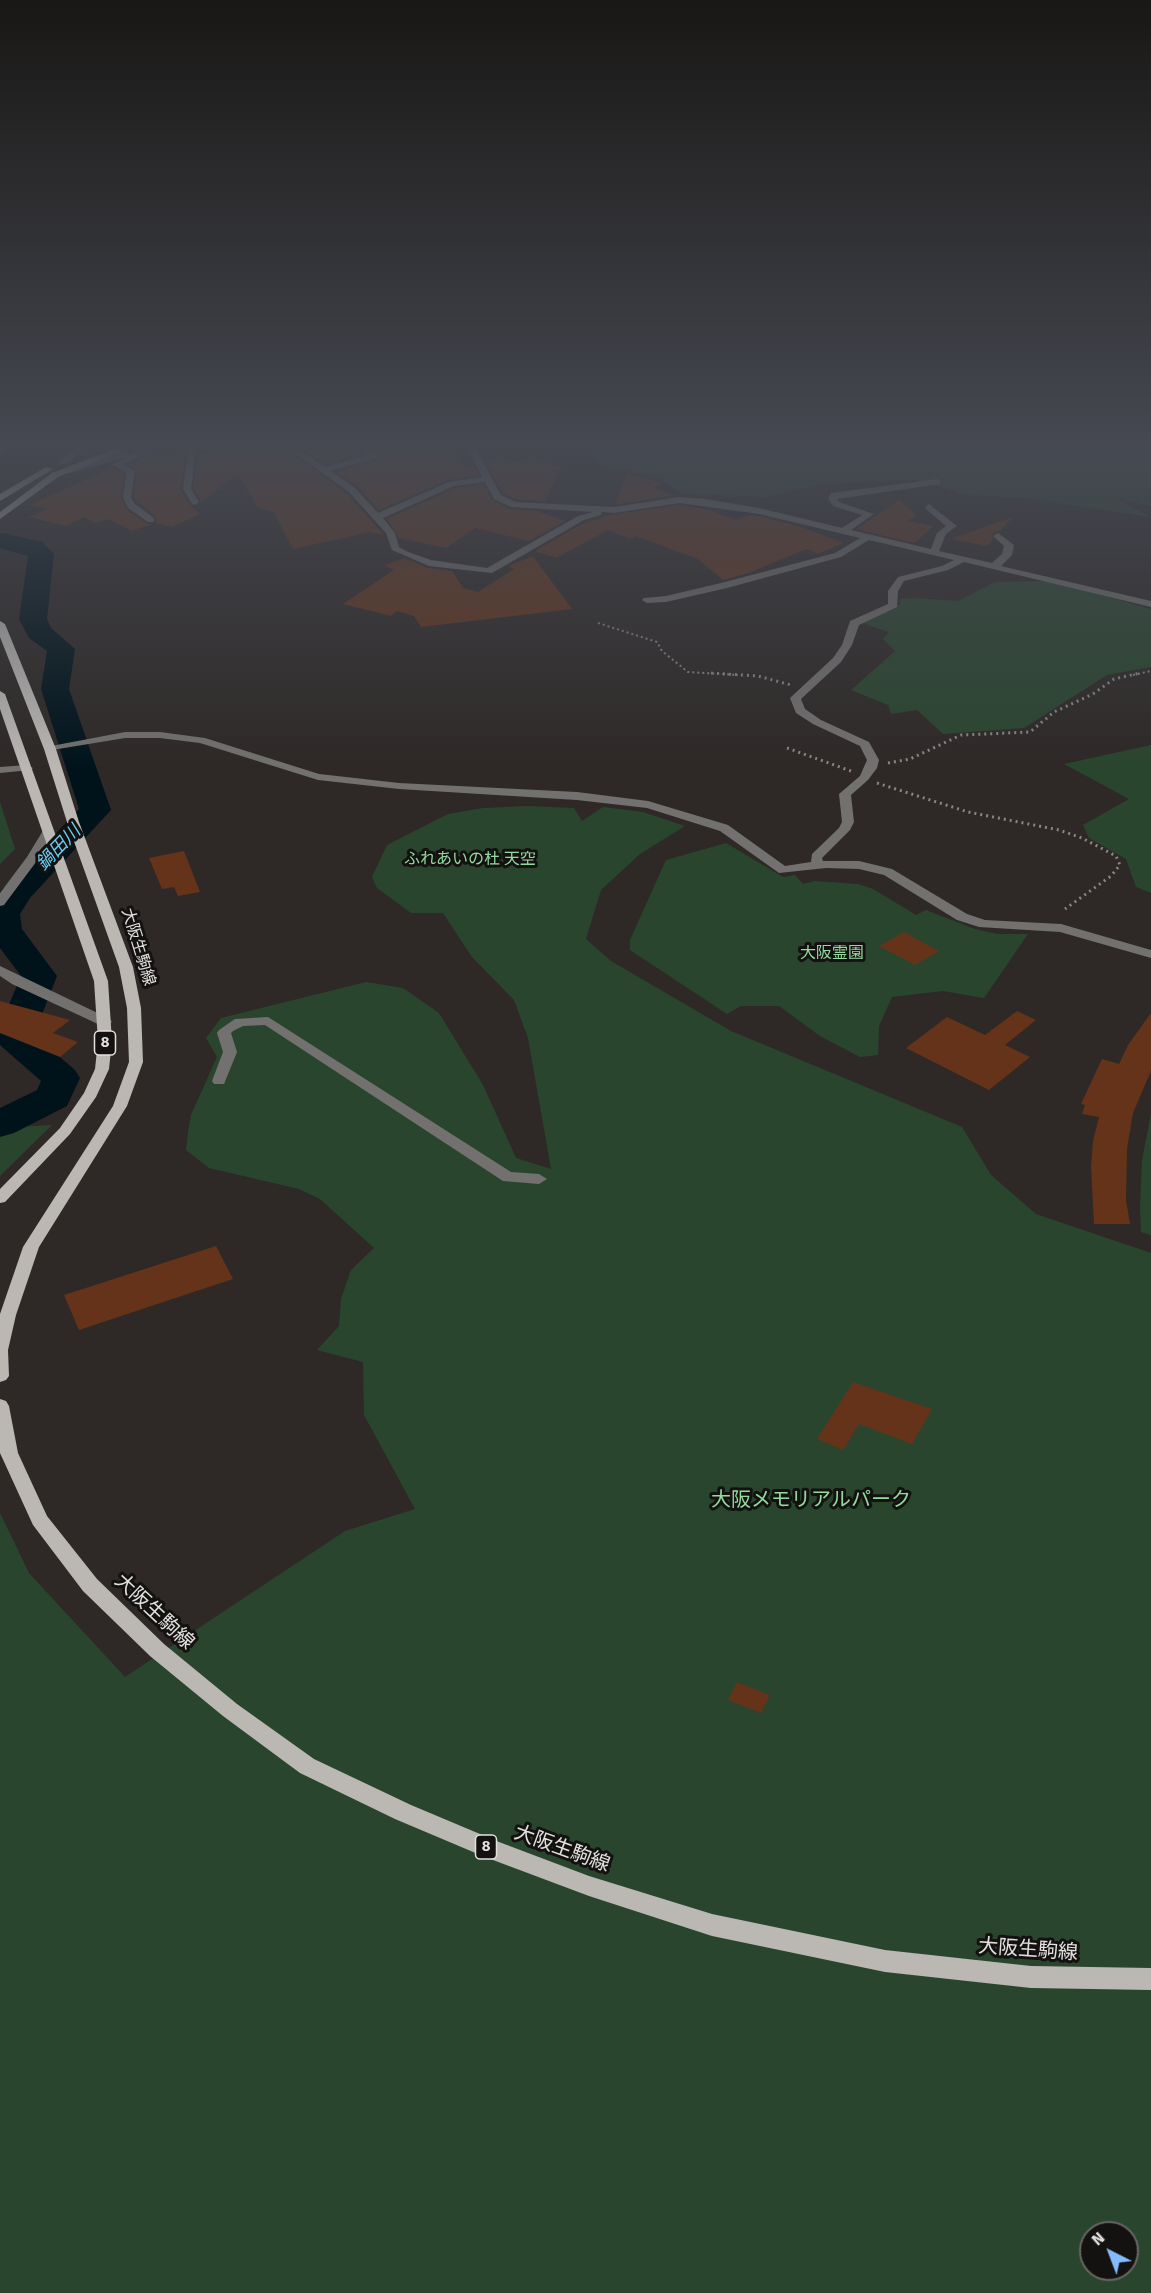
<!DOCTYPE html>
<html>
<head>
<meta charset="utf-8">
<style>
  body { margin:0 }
  #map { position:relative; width:1151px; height:2293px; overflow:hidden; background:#2e2927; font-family:"Fira Sans",sans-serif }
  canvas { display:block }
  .north { position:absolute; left:1079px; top:2221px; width:60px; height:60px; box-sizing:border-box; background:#141211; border:2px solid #676563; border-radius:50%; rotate:318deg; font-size:16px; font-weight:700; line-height:24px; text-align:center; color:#e3e1df }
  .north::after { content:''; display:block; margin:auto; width:21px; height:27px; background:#85bbfb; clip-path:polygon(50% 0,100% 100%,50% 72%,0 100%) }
</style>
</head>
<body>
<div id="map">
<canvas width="1151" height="2293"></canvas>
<div class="north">N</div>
</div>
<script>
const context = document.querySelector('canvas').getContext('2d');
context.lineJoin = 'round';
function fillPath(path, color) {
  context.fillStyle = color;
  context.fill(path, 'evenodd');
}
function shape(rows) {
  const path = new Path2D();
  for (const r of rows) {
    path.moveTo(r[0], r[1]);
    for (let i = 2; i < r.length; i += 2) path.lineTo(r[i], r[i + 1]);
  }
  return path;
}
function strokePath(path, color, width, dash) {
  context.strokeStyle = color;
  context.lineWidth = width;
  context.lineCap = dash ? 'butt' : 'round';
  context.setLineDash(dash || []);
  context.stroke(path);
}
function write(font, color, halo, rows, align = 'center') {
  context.font = font + ' "Fira Sans","Noto Sans JP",sans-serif';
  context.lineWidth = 6;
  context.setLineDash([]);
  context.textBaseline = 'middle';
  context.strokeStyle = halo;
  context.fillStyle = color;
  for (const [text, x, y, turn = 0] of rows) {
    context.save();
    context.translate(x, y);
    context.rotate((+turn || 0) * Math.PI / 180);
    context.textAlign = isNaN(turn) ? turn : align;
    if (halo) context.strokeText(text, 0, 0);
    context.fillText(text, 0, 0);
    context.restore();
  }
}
fillPath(shape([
  [590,449,1151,449,1151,506,1114,497,1151,517,1026,498,968,495,915,480,822,484,766,497,683,494,660,479,600,465],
  [1050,581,1151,609,1151,667,1107,675,1024,728,943,734,917,710,891,714,888,705,851,690,895,651,883,639,889,632,859,622,900,604,900,599,916,598,958,601,995,582],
  [1151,745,1151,893,1136,887,1126,859,1089,838,1083,825,1129,799,1064,764],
  [0,802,15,849,0,864],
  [528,806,574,808,582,821,603,807,643,812,685,826,640,854,601,890,586,939,611,961,731,1031,962,1127,991,1175,1036,1214,1151,1253,1151,2293,0,2293,0,1513,29,1573,125,1677,345,1531,415,1509,364,1415,363,1362,317,1350,339,1326,341,1299,351,1270,374,1248,320,1199,299,1189,209,1168,186,1150,188,1132,191,1115,217,1057,206,1038,221,1018,366,982,403,988,439,1013,483,1085,516,1158,551,1169,528,1038,514,1000,472,957,443,913,411,913,377,888,372,877,387,845,448,814,483,808],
  [1091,2233,1127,2233,1127,2269,1091,2269],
  [726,843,783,877,795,875,803,884,815,881,858,884,873,889,916,915,926,910,975,929,998,934,1028,934,984,998,943,991,892,997,879,1026,878,1055,860,1057,820,1036,779,1006,741,1006,727,1014,630,950,630,940,666,860],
  [1151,1114,1151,1235,1141,1232,1140,1208,1142,1160],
  [52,1125,0,1176,0,1128]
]), '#2a452e');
fillPath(shape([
  [3,533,42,542,54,554,47,619,51,628,75,649,69,689,111,810,30,898,20,914,22,929,57,976,34,1035,75,1070,80,1078,67,1106,14,1133,0,1137,0,1108,37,1090,41,1081,0,1045,0,1026,21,976,0,948,0,892,79,809,41,689,47,651,29,638,19,619,28,556,0,548,0,534,3,533]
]), '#00131b');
fillPath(shape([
  [236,449,287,449,347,494,384,535,370,532,293,549,274,512,257,507,238,474,201,502,193,488,198,455],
  [304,449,356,449,362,454,325,465],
  [374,449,411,449,415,452,450,449,467,469,474,466,479,475,448,480,379,510,357,486,336,472,378,460,379,454],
  [181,452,185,454,181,490,190,505,200,514,172,527,156,523,155,516,133,497,137,471,128,465,150,454,167,459],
  [499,456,516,462,529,457,561,467,545,501,517,500,503,493,485,462],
  [112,468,124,473,121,498,126,509,147,524,152,524,132,531,109,519,95,523,84,517,66,526,29,517,47,509,29,505],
  [627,474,662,483,654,488,674,495,615,505],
  [484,484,493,501,510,509,537,511,565,521,529,541,475,528,446,548,399,538,387,519,455,488],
  [899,500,917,515,908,521,934,526,914,543,856,529],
  [679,505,710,510,736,520,748,515,759,516,798,526,844,543,818,554,807,549,748,573,723,580,698,559,636,536,629,538,608,530,556,558,535,551,582,524,609,515],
  [1013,517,1000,531,992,534,993,539,987,546,951,539],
  [533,556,572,609,421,627,414,616,397,611,391,616,343,604,394,570,384,565,405,558,428,568,452,571,463,588,478,592,514,569,508,566],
  [184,851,200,892,178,896,174,887,162,889,149,858],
  [904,932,939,951,915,965,879,946],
  [0,1001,70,1020,53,1033,78,1042,60,1057,0,1033],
  [1017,1011,1036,1020,1005,1045,1030,1057,989,1090,906,1048,947,1017,985,1035],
  [1151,1013,1151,1071,1133,1113,1127,1149,1126,1200,1130,1224,1094,1224,1091,1166,1093,1141,1099,1117,1082,1114,1085,1105,1081,1104,1102,1059,1119,1064,1128,1045],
  [216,1246,233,1279,79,1330,64,1295],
  [853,1382,932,1409,912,1444,859,1424,843,1450,817,1439],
  [737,1682,770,1695,761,1713,728,1700]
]), '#643319');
strokePath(shape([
  [598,623,657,642,662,651,688,672,738,675],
  [1133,675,1151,671]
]), '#8a8684', 2, [2, 3]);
strokePath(shape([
  [711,673,758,676,791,685],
  [787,748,851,771],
  [888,763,910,759,961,735,1030,732,1054,712,1093,694,1114,679,1140,673],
  [877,783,968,812,1059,830,1082,838,1116,856,1120,865,1111,876,1065,909]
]), '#8a8684', 3, [2, 4]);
fillPath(shape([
  [0,449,8,449,0,454,0,449],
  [75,449,85,449,66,464,60,464,60,460,75,449],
  [138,449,146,450,141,456,123,465,135,471,131,498,135,504,154,518,154,522,148,522,128,508,123,498,126,472,112,465,126,457,68,474,64,471,126,451,130,455,138,449],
  [188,449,196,449,191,489,199,502,195,505,192,504,183,489,188,449],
  [289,449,299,449,325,467,367,455,358,449,369,449,377,454,377,458,331,471,355,488,378,513,449,482,482,477,468,449,476,449,501,495,516,502,614,507,679,497,705,499,759,508,842,528,862,515,833,506,828,499,831,493,937,479,940,480,940,484,837,499,839,502,874,514,851,530,931,549,937,533,946,526,926,509,925,507,929,504,957,526,946,534,939,551,992,563,1002,554,1004,546,993,536,998,533,1014,545,1012,555,1001,566,1151,601,1151,607,964,562,948,570,904,581,898,591,897,607,859,625,852,645,841,662,801,699,805,709,821,720,869,742,879,760,877,768,868,780,851,795,854,822,850,830,822,858,823,861,859,861,892,869,967,914,985,920,1061,924,1151,950,1151,958,1060,932,979,927,957,920,884,875,859,869,826,868,779,873,720,831,647,808,577,800,399,789,318,780,200,743,160,738,125,738,46,751,46,747,125,732,160,732,205,738,319,774,399,783,577,792,648,801,728,825,785,866,811,862,812,854,839,828,842,822,839,794,860,776,867,760,860,746,813,724,796,713,790,698,833,658,842,645,850,621,888,604,888,591,898,577,942,566,954,560,869,540,841,557,727,588,666,602,647,603,642,600,644,598,666,596,725,582,835,553,860,538,759,514,679,503,614,513,602,512,601,515,584,520,492,573,429,566,392,550,386,533,349,492,289,449],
  [485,482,494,499,511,507,593,512,578,516,487,568,431,560,408,552,399,547,395,533,383,518,454,486,485,482],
  [27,765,33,768,31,770,0,773,0,767,27,765],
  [48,828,54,832,39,858,4,905,0,906,0,893,27,857,44,829,48,828],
  [0,966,110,1019,112,1022,105,1026,100,1025,12,984,0,976,0,966],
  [268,1017,511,1172,539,1174,547,1179,539,1184,503,1181,265,1025,243,1026,233,1031,231,1033,237,1052,224,1084,214,1084,212,1081,223,1052,217,1033,219,1030,235,1019,268,1017]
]), '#73716f');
fillPath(shape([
  [114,449,127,449,58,477,0,519,0,512,52,473,114,449],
  [46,467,53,469,0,501,0,494,46,467],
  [0,621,5,624,56,749,79,822,133,967,141,1008,143,1062,127,1106,39,1247,16,1315,8,1350,9,1376,6,1380,0,1382,0,1314,23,1247,113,1106,129,1062,127,1008,119,967,67,822,44,749,0,637,0,621],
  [0,691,5,694,108,981,112,1041,109,1069,96,1097,70,1134,5,1202,0,1203,0,1189,60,1128,84,1093,95,1069,98,1041,94,981,0,709,0,691],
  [0,1399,6,1401,9,1406,18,1453,47,1516,97,1579,164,1644,237,1704,314,1759,411,1805,499,1842,589,1876,712,1914,885,1950,1031,1966,1151,1968,1151,1990,1031,1988,885,1972,712,1936,589,1896,485,1857,395,1819,300,1773,223,1716,150,1656,83,1591,33,1525,0,1453,0,1399]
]), '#bbb8b4');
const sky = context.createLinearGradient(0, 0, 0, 770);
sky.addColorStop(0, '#191715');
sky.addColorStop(0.58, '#464952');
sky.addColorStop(1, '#46495200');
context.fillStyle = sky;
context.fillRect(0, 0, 1151, 770);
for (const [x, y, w] of [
  [105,1043,21],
  [486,1847,21]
]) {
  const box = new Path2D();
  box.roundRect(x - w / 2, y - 12, w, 24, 4.5);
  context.fillStyle = '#141211';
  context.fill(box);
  strokePath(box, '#e3e1df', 1.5);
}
write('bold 15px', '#e3e1df', null, [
  ["8",105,1043],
  ["8",486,1847]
]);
write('16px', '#92da9e', '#141211', [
  ["ふれあいの杜 天空",470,860],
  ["大阪霊園",832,954]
]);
write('16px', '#e3e1df', '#141211', [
  ["大阪生駒線",138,947,73]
]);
write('italic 18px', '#6ad0f8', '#141211', [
  ["鍋田川",59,848,-46]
]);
write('20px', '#92da9e', '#141211', [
  ["大阪メモリアルパーク",811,1500]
]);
write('20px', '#e3e1df', '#141211', [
  ["大阪生駒線",154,1612,43],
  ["大阪生駒線",562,1849,20],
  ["大阪生駒線",1028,1950,4]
]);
</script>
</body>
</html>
